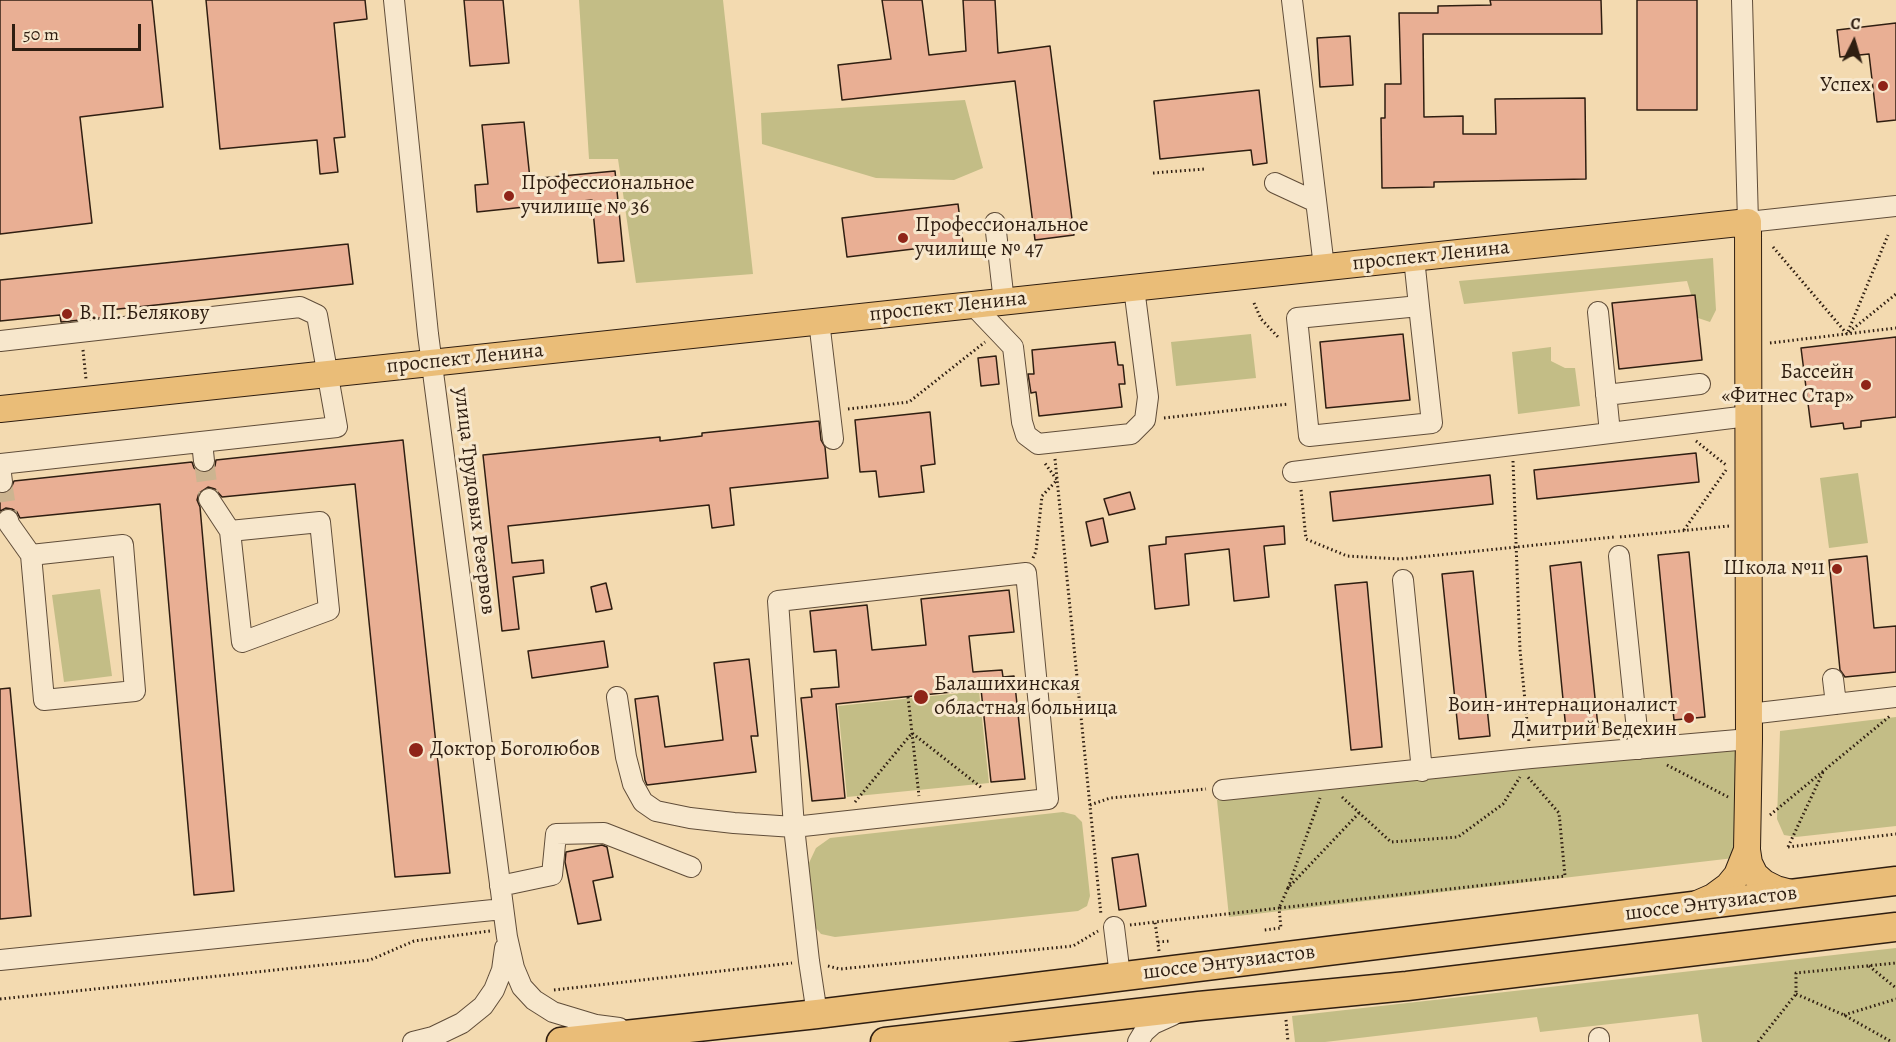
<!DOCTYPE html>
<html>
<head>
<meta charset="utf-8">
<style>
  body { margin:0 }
  #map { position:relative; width:1896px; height:1042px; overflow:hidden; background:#f3dab0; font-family:Alegreya,serif }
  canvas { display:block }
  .north { position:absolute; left:1824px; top:12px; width:60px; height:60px; -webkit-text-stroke:4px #f7e7cc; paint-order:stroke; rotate:5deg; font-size:16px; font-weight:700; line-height:24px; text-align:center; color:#2f1e11 }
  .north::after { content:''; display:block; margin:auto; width:21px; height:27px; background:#2f1e11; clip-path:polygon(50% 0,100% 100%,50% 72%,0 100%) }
  .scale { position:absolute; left:12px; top:24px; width:129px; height:27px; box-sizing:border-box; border:3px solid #2f1e11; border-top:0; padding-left:8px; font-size:18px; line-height:21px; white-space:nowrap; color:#2f1e11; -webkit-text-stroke:4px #f7e7cc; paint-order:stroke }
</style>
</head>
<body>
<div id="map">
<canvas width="1896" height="1042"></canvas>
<div class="north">С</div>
<div class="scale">50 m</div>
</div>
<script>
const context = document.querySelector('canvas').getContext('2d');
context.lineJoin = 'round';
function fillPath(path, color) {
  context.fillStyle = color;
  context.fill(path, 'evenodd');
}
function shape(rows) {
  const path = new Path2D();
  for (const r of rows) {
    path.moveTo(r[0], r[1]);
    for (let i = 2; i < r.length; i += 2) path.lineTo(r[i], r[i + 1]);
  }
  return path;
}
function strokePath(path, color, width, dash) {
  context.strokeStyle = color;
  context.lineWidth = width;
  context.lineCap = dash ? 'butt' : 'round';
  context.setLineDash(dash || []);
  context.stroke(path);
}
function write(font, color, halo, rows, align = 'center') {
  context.font = font + ' Alegreya,serif';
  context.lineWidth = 6;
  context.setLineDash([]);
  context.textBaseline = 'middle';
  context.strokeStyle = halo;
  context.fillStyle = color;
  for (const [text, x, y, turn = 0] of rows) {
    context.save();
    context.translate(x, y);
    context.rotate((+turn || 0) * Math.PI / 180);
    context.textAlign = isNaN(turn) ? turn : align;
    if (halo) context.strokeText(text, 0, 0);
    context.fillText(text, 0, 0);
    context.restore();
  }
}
fillPath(shape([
  [579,0,723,0,753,274,636,283,618,159,589,159],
  [965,100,983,168,954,180,876,178,762,144,761,113],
  [1713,258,1716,310,1710,322,1698,318,1687,281,1464,304,1459,281],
  [1251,334,1256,378,1176,386,1171,342],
  [1551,347,1551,361,1565,368,1575,368,1580,406,1518,414,1512,352],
  [1858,473,1868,543,1829,548,1820,478],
  [100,589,112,676,64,682,52,595],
  [979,691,989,783,847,797,838,706],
  [1896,717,1896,826,1796,837,1784,835,1777,819,1780,731],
  [1736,746,1734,858,1229,917,1217,800],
  [1063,812,1075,815,1082,822,1090,896,1087,906,1078,911,835,937,821,934,815,927,808,865,816,848,830,838],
  [1896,948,1896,1042,1702,1042,1698,1014,1540,1032,1537,1017,1325,1042,1295,1042,1292,1016]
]), '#c3bd86');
const building = shape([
  [0,0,152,0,163,107,80,117,92,223,0,234,0,0],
  [206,0,365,0,367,19,334,23,345,137,334,138,338,172,320,174,317,140,220,149,206,0],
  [464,0,503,0,509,63,470,66,464,0],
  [882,0,922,0,929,55,966,51,963,0,995,0,998,53,1050,46,1074,235,1035,240,1015,81,842,100,838,65,891,59,882,0],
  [1490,0,1601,0,1602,34,1423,34,1424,117,1463,116,1463,134,1496,134,1495,99,1585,98,1586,179,1434,182,1434,187,1382,188,1381,118,1385,118,1385,84,1401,84,1399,13,1438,13,1438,6,1491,5,1490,0],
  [1637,0,1697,0,1697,110,1637,110,1637,0],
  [1896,23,1896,120,1877,122,1869,54,1840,57,1837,30,1896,23],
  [1350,36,1353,85,1320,87,1317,38,1350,36],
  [1259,90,1267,163,1253,165,1251,150,1160,159,1154,101,1259,90],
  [524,122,530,179,615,171,624,261,598,263,592,200,477,212,475,185,488,184,482,125,524,122],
  [958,204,963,243,847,257,842,218,958,204],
  [348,244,353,284,109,310,109,317,61,322,60,315,0,321,0,280,348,244],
  [1695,295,1702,360,1619,369,1612,303,1695,295],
  [1403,334,1410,400,1326,408,1320,342,1403,334],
  [1896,337,1896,417,1861,421,1861,427,1844,429,1843,423,1811,427,1801,348,1896,337],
  [1115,342,1118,365,1123,365,1125,384,1119,384,1122,407,1039,416,1036,392,1031,393,1029,380,1028,374,1034,374,1032,350,1115,342],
  [996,356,999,384,981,386,978,358,996,356],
  [930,412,935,464,921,466,924,492,879,497,876,471,860,472,855,420,930,412],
  [819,421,821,440,825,447,828,478,730,488,734,525,712,528,709,505,508,526,512,563,543,560,544,573,513,577,519,629,502,631,483,455,660,437,660,441,702,436,702,433,819,421],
  [403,440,450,873,395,877,355,484,222,497,215,489,208,487,199,493,197,500,200,507,234,891,194,895,160,504,20,518,17,512,12,509,6,508,0,511,0,494,10,491,14,481,192,462,194,468,199,472,206,473,215,466,216,460,403,440],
  [1696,453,1699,482,1537,499,1534,470,1696,453],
  [1490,475,1493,504,1333,521,1330,492,1490,475],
  [1130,492,1135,509,1109,515,1104,499,1130,492],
  [1103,518,1108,542,1091,546,1086,522,1103,518],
  [1284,526,1285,544,1264,546,1269,597,1234,601,1229,549,1185,554,1189,605,1155,609,1149,546,1166,544,1166,537,1284,526],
  [1689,552,1705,717,1674,720,1658,555,1689,552],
  [1867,556,1874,628,1896,626,1896,672,1845,677,1840,670,1829,560,1867,556],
  [1581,562,1598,727,1566,730,1550,566,1581,562],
  [1473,571,1490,736,1459,739,1442,574,1473,571],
  [1367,582,1382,747,1351,750,1335,585,1367,582],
  [606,583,612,609,596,612,591,587,606,583],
  [1009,590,1014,632,969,636,973,672,1002,670,1003,677,1014,676,1025,779,991,782,981,689,836,704,845,798,812,801,801,698,812,697,811,689,839,687,836,650,814,652,810,611,867,605,872,650,926,645,921,599,1009,590],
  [604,641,608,667,532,678,528,651,604,641],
  [749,659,758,736,751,736,756,772,647,785,645,780,635,699,658,696,665,747,723,740,714,663,749,659],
  [10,688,31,916,0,919,0,689,10,688],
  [602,845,607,847,613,877,593,881,601,920,578,924,565,862,566,852,602,845],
  [1138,854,1146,906,1119,910,1112,858,1138,854]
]);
fillPath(building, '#e9af94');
strokePath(building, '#2f1e11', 1.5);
strokePath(shape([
  [204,461,209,499],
  [2,482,8,520]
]), '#ccb490', 20, [20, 10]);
const minor = shape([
  [394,0,428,334,507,937,514,968,522,987,534,1000,553,1012,596,1025,619,1028],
  [1292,0,1324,267],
  [1742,0,1748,222,1896,206],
  [1275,183,1316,202],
  [995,223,1004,302],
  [1414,258,1419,306,1432,423,1309,436,1297,318,1419,306],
  [973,305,1013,347,1022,422,1026,435,1038,444,1131,434,1145,420,1148,397,1134,288],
  [1598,312,1610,433],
  [819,321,833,439],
  [0,341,300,307,317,315,337,427,0,464],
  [1606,395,1700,384],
  [202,442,204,461],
  [0,466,2,482],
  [1293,472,1748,416],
  [209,499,230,531,242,642,329,610,320,522,230,531],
  [8,520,9,524,31,555,44,700,135,691,123,545,31,555],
  [1619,556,1639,749],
  [1026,573,1048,799,794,827,778,601,1026,573],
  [1403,580,1422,771],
  [1833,679,1836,704],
  [617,697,626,757,633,784,643,802,656,811,690,818,734,823,794,827,809,961,817,1014],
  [1749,714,1896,697],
  [1223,790,1531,758,1749,739],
  [500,886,552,875,556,834,604,833,691,867],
  [1114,927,1120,976],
  [0,960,503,909],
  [1599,1038,1599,1042],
  [413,1042,433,1037,462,1023,483,1006,494,990,502,970,505,948],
  [1138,1042,1144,1032,1153,1024,1173,1015]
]);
const major = shape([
  [0,409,1748,222,1749,739,1747,850,1749,863,1755,875,1764,883,1776,889,1795,894],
  [1697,904,1713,897,1728,886,1737,875,1747,850]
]);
const highway = shape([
  [561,1042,817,1014,1896,881],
  [885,1042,1199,1006,1407,986,1896,927]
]);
strokePath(minor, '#604d39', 22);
strokePath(major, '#2f1e11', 28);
strokePath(highway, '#2f1e11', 31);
strokePath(shape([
  [1153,173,1205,169],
  [1773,247,1847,334,1888,235],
  [1254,303,1261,319,1279,338],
  [1849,332,1896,294],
  [1770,343,1896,328],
  [83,350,86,379],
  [848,409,909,402,985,342],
  [1164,418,1289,404],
  [1696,441,1726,465],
  [1055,459,1101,915],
  [1513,461,1520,650,1529,742],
  [1301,490,1306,539,1347,556,1400,559,1614,537],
  [1684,530,1726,470],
  [1620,537,1729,526],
  [1033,558,1036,551,1042,496,1057,480,1044,462],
  [908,697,919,796],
  [1667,765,1728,797],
  [1342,797,1391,842,1458,837,1503,804,1520,777],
  [855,802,912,733,982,788],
  [1090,805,1110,798,1206,789],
  [1359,813,1288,888,1279,908,1565,876,1559,813,1527,776],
  [1770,815,1890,716],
  [1788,847,1896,834],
  [1788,847,1824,770],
  [1288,888,1320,798],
  [1130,925,1155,922],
  [1158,942,1170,941],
  [1159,951,1155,922,1279,908,1281,928,1264,930],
  [828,966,840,969,1073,946,1098,931],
  [1869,966,1896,988],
  [554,990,792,963],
  [1796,994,1844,1015,1892,1042],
  [0,999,370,960,414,941,490,931],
  [1844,1015,1896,999],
  [1286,1020,1288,1042],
  [1758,1042,1796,994,1796,973,1896,963]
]), '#2f1e11', 3, [1.5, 3]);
strokePath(minor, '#f7e7cc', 20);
strokePath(major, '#eabd78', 26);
strokePath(highway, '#eabd78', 28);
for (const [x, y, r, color] of [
  [1883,86,6,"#8f2418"],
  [509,196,6,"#8f2418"],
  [903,238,6,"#8f2418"],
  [67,314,6,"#8f2418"],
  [1866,385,6,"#8f2418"],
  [1837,569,6,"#8f2418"],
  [921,697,8,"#8f2418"],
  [1689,718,6,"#8f2418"],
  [416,750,8,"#8f2418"]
]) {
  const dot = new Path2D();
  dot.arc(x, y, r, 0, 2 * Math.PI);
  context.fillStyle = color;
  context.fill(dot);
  strokePath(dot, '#f7e7cc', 2);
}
write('21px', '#2f1e11', '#f7e7cc', [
  ["Успех",1871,86,"right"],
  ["Профессиональное",521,184],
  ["училище № 36",521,208],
  ["Профессиональное",915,226],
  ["училище № 47",915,250],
  ["В. П. Белякову",79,314],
  ["Бассейн",1854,373,"right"],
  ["«Фитнес Стар»",1854,397,"right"],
  ["Школа №11",1825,569,"right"],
  ["Балашихинская",934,685],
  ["областная больница",934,709],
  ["Воин-интернационалист",1677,706,"right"],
  ["Дмитрий Ведехин",1677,730,"right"],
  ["Доктор Боголюбов",430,750]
], 'left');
write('21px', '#2f1e11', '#f7e7cc', [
  ["проспект Ленина",1431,256,-6],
  ["проспект Ленина",948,307,-6],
  ["проспект Ленина",465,359,-6],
  ["улица Трудовых Резервов",474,501,83],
  ["шоссе Энтузиастов",1711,904,-7],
  ["шоссе Энтузиастов",1229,963,-7]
]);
</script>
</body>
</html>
